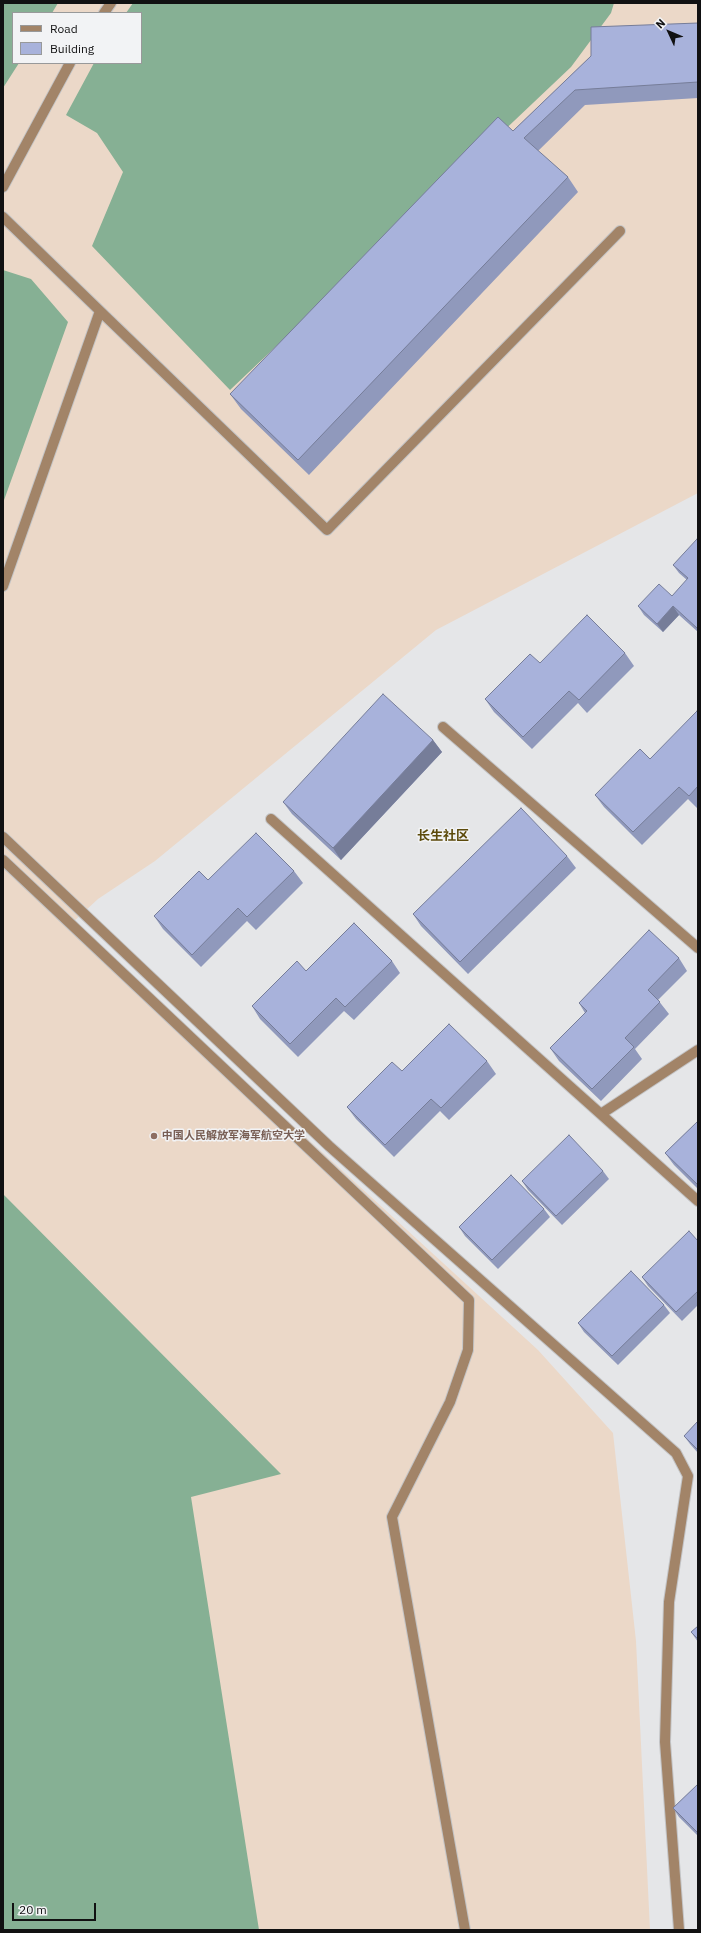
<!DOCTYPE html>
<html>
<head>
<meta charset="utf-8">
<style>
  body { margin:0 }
  #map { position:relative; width:701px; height:1933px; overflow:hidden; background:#e5e6e8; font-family:"IBM Plex Sans",sans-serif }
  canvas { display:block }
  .frame { position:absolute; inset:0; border:4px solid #111112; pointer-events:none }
  .legend { position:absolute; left:12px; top:12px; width:130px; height:52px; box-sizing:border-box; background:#f2f3f5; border:1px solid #98999a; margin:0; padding:5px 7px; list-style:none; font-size:12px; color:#111112 }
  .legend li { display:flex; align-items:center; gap:8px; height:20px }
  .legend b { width:20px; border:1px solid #98999a }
  .north { position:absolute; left:649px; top:12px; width:40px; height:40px; -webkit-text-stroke:3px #f2f3f5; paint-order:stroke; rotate:314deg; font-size:11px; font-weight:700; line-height:16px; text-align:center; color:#111112 }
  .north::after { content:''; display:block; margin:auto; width:14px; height:18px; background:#111112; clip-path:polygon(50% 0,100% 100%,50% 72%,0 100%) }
  .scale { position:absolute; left:12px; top:1903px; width:84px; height:18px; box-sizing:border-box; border:2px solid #111112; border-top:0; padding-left:5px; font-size:12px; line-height:14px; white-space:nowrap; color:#111112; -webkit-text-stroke:3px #f2f3f5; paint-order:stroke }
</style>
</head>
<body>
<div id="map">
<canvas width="701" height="1933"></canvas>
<div class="frame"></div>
<ul class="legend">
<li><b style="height:5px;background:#a28468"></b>Road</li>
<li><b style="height:11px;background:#a8b2db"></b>Building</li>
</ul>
<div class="north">N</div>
<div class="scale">20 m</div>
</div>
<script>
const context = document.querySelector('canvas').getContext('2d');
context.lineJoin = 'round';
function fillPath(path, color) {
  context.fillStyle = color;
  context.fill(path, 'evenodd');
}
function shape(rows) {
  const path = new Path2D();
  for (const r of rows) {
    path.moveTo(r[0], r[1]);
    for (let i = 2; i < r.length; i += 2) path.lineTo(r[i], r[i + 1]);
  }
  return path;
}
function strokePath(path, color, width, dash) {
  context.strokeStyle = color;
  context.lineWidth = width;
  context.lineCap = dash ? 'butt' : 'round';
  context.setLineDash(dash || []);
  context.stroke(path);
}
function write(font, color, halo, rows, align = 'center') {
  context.font = font + ' "IBM Plex Sans","Noto Sans SC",sans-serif';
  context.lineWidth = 3;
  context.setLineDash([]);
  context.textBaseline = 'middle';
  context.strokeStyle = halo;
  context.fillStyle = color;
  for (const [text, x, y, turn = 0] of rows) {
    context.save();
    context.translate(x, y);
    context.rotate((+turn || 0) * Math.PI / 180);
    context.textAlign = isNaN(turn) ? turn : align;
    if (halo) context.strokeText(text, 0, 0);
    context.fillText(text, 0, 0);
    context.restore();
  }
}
fillPath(shape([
  [3,3,698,3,698,493,436,630,155,861,98,899,72,923,538,1350,613,1433,636,1641,650,1930,3,1930],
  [13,13,141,13,141,63,13,63]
]), '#ebd8c8');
fillPath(shape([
  [3,3,58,3,52,13,13,13,13,63,19,63,3,88],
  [133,3,614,3,611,13,571,67,230,390,92,246,123,172,97,133,66,115,94,63,141,63,141,13,126,13],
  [3,270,31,279,68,322,3,503],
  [3,1194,281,1474,191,1497,259,1930,3,1930]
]), '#86b094');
const minor = shape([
  [104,13,111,3],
  [3,187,70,63],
  [3,217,100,311,3,586],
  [100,311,327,530,620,231],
  [443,727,698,948],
  [271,819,698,1201],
  [3,837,329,1146,676,1453,688,1476,669,1602,665,1742,679,1930],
  [3,860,469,1300,468,1350,450,1402,392,1517,465,1930],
  [601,1114,698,1050]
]);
strokePath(minor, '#c3c4c6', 12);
strokePath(minor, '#a28468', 10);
fillPath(shape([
  [698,23,698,98,585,105,538,151,568,177,578,192,309,475,241,409,230,394,513,131,591,56],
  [698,539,698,632,679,615,663,632,644,615,638,606,672,596,687,580,679,573,673,565],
  [625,653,634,666,587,713,578,703,532,749,494,712,485,699,540,663],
  [698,712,698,807,697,808,688,799,642,845,604,807,595,795,650,759],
  [433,740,442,752,341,860,292,814,283,802],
  [567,856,576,868,468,974,421,926,413,914],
  [294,871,303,883,256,930,247,921,201,967,163,929,154,916,208,880],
  [679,958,687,971,658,1000,669,1014,635,1049,642,1059,601,1101,559,1061,550,1048,585,1013,579,1003],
  [392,961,400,973,354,1020,344,1011,298,1057,260,1019,252,1006,306,971],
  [487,1061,496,1074,449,1120,440,1111,394,1157,356,1119,347,1107,402,1071],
  [698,1121,698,1189,674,1165,665,1153],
  [603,1171,609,1179,562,1225,528,1190,522,1181],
  [544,1209,550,1217,498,1269,465,1236,459,1227],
  [698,1241,698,1305,682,1321,648,1286,642,1277],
  [664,1305,670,1313,618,1365,584,1332,578,1323],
  [698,1421,698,1453,690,1444,684,1436],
  [698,1626,698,1642,691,1632],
  [698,1784,698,1836,679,1817,673,1808]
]), '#9099bc');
fillPath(shape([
  [673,606,679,615,663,632,657,624],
  [433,740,442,752,341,860,333,848]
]), '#767d99');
const building = shape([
  [698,23,698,82,575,90,524,138,568,177,298,460,230,394,498,117,513,131,591,56,591,27,698,23],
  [697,539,698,539,698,627,697,628,673,606,657,624,638,606,659,584,672,596,688,578,673,565,697,539],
  [587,615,625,653,579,700,569,691,523,737,485,699,530,654,540,663,587,615],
  [383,694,433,740,333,848,283,802,383,694],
  [697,711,698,712,698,786,689,796,679,787,633,832,595,795,640,749,650,759,697,711],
  [521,808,567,856,460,962,413,914,521,808],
  [256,833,294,871,247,917,238,908,192,955,154,916,199,871,208,880,256,833],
  [354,923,392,961,345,1007,336,998,290,1044,252,1006,297,961,306,971,354,923],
  [649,930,679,958,648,990,660,1002,625,1038,634,1047,592,1089,550,1048,587,1011,579,1003,649,930],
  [449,1024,487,1061,441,1108,431,1099,385,1145,347,1107,392,1062,402,1071,449,1024],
  [698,1121,698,1185,665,1153,698,1121],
  [569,1135,603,1171,556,1216,522,1181,569,1135],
  [511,1175,544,1209,492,1260,459,1227,511,1175],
  [689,1231,698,1241,698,1291,676,1312,642,1277,689,1231],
  [631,1271,664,1305,612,1356,578,1323,631,1271],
  [698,1421,698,1450,684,1436,698,1421],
  [698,1626,698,1639,691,1632,698,1626],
  [698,1784,698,1833,673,1808,698,1784]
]);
fillPath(building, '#a8b2db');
strokePath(building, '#767d99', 1);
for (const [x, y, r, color] of [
  [154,1136,4,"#8d6e63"]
]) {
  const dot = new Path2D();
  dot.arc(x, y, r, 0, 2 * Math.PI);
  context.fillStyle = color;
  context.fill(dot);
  strokePath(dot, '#f2f3f5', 1.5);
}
write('bold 11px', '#785e54', '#f2f3f5', [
  ["中国人民解放军海军航空大学",162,1136]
], 'left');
write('bold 13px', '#5c4a0b', '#f2f3f5', [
  ["长生社区",443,836]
]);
</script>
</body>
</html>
